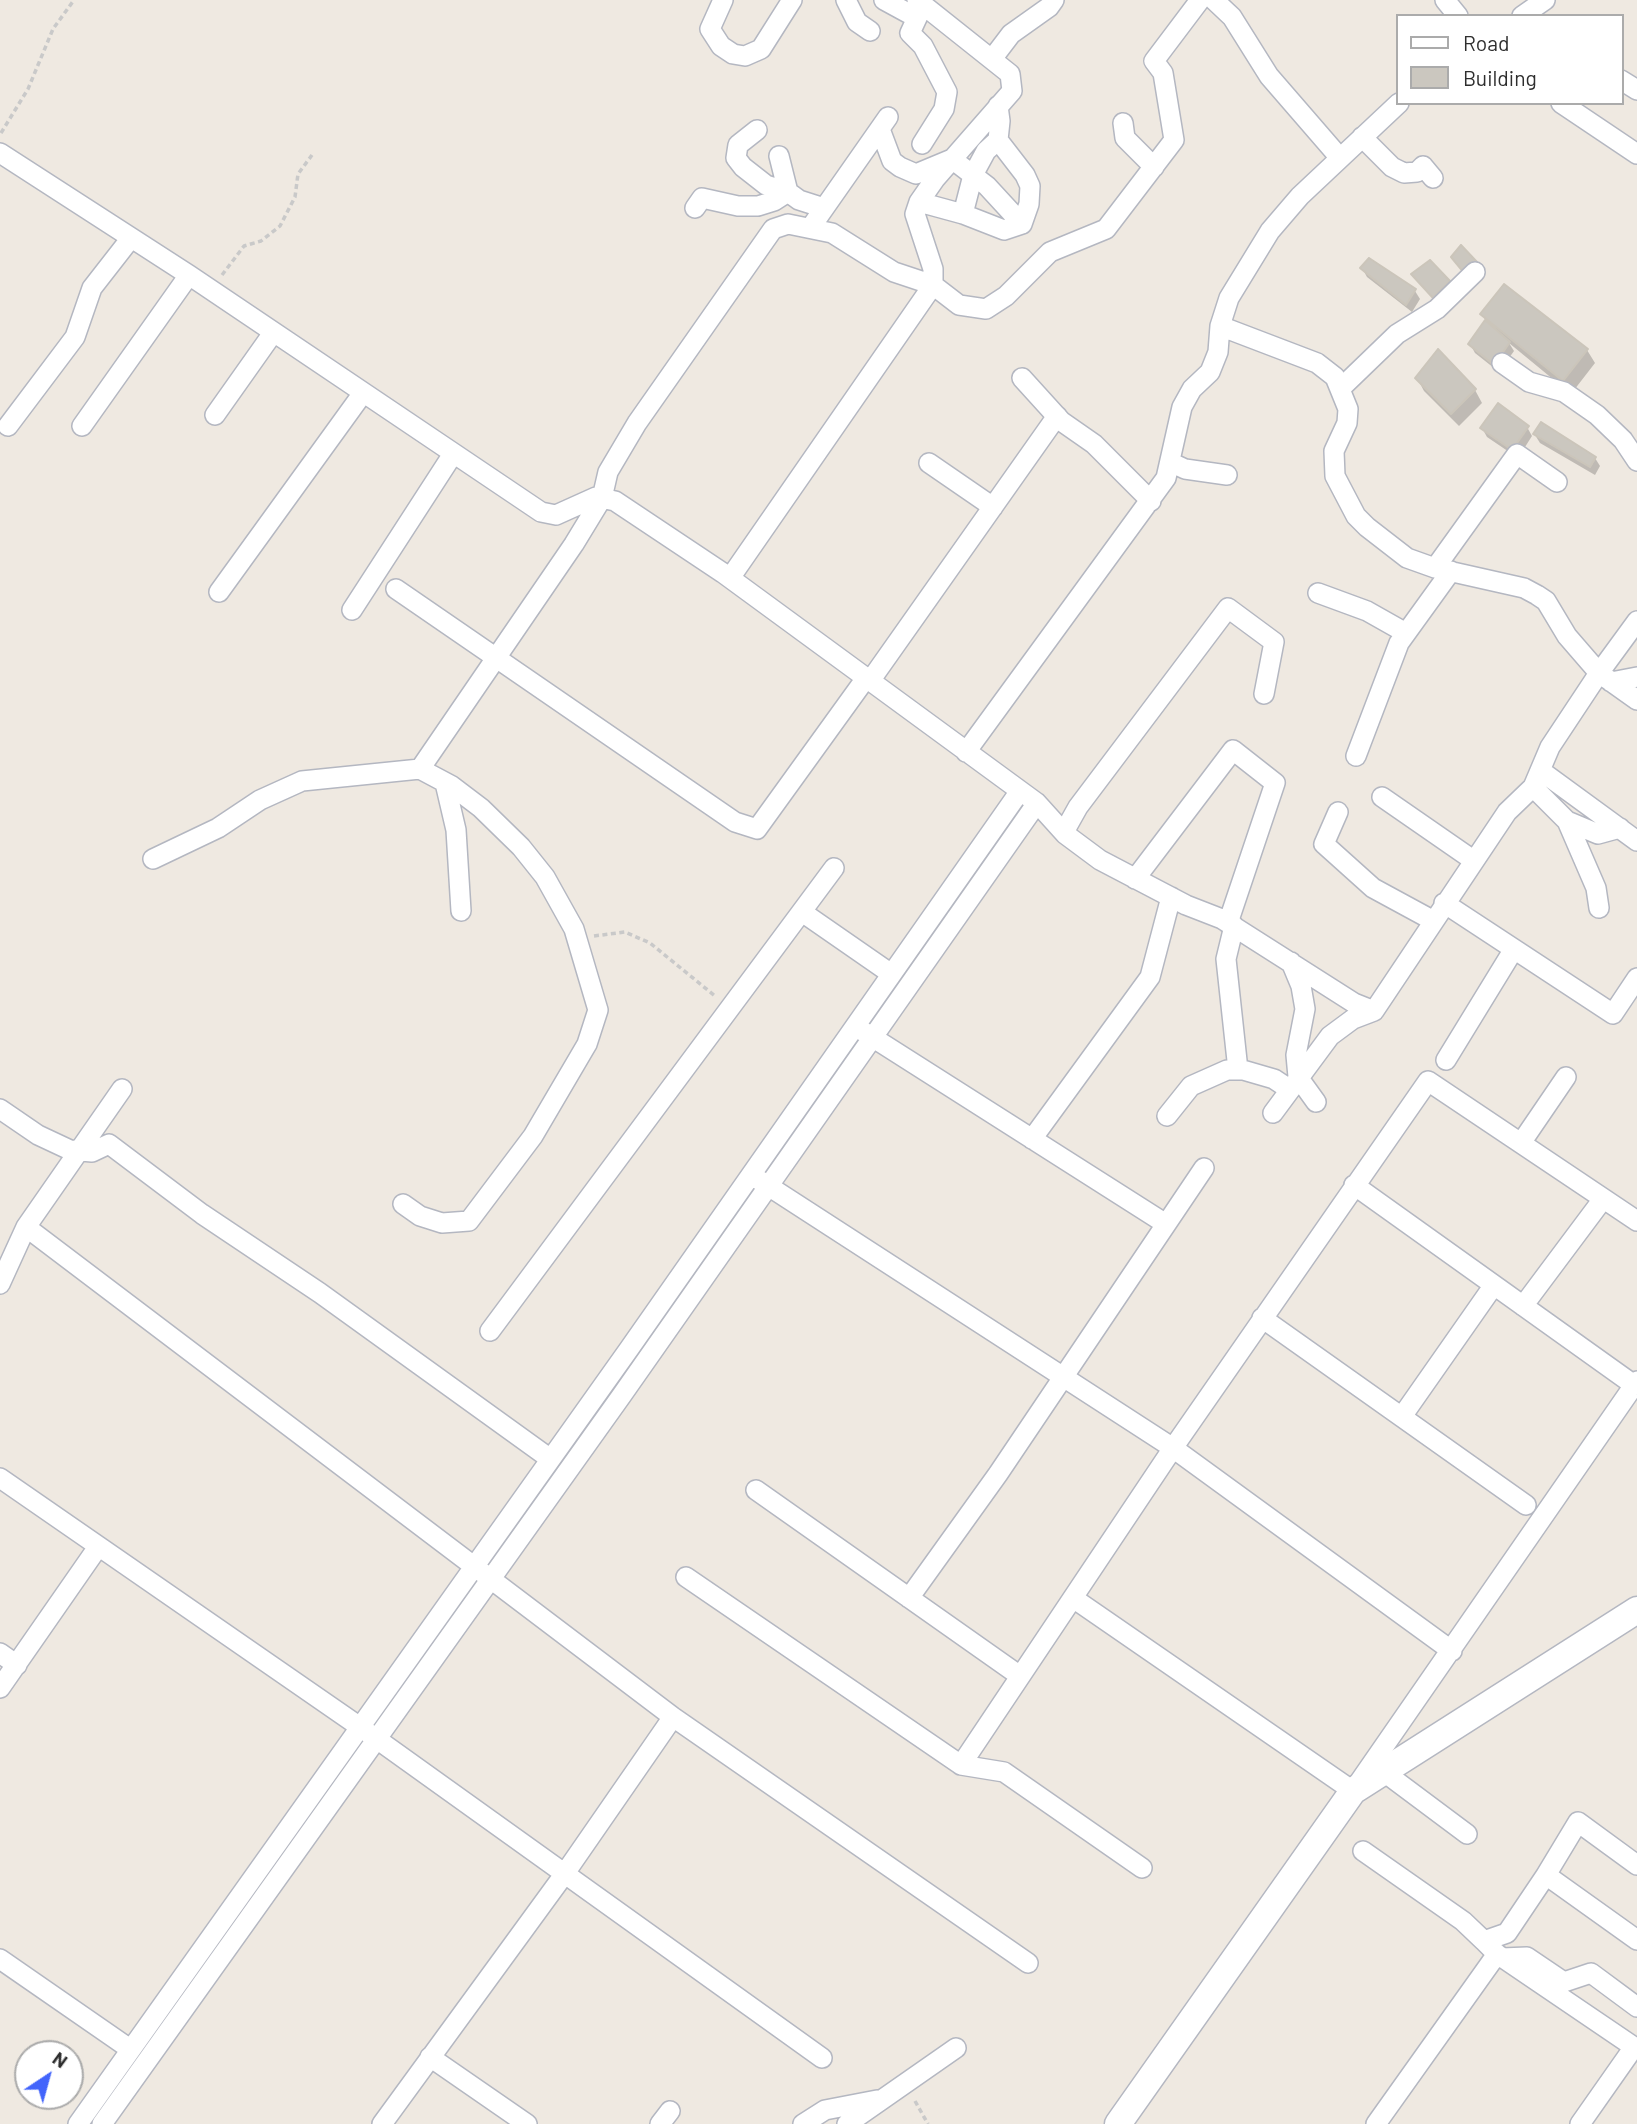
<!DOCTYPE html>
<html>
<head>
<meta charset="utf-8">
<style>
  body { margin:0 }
  #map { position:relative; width:1637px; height:2124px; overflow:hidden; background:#efe9e1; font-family:Barlow,sans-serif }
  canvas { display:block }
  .legend { position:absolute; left:1396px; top:14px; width:228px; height:91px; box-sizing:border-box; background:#fff; border:2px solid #ababab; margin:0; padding:9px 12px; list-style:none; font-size:21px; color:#2e2e2e }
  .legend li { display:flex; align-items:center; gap:14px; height:35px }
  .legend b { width:35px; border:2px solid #ababab }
  .north { position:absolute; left:14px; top:2040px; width:70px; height:70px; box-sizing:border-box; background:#fff; border:2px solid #ababab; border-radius:50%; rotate:36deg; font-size:19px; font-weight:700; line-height:28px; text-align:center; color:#2e2e2e }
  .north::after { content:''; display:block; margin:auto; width:24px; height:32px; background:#4264fb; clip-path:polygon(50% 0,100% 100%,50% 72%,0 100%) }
</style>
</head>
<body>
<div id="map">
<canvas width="1637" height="2124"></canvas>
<ul class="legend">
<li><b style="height:9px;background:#fff"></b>Road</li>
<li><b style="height:19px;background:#cbc7bf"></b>Building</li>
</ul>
<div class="north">N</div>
</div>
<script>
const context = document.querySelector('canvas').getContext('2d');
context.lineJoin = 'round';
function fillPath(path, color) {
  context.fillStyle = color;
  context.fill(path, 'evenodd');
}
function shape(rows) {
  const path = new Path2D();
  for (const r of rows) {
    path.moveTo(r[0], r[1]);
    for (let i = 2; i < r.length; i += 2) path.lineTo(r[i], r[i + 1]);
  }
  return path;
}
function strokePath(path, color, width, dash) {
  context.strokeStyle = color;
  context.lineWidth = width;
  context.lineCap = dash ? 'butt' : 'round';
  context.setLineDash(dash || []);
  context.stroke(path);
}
fillPath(shape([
  [1362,268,1415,291,1420,299,1412,312,1367,277],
  [1413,275,1448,282,1453,290,1439,306],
  [1482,314,1587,350,1595,363,1571,394,1509,343,1514,351,1499,372,1475,353,1470,344,1486,321],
  [1417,378,1475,390,1482,403,1459,426,1424,391],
  [1527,427,1532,436,1518,458,1487,437,1482,428],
  [1535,435,1595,458,1600,466,1595,475,1540,443]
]), '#0003');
const building = shape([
  [1461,245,1477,262,1465,274,1451,257,1461,245],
  [1369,258,1416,289,1406,305,1360,268,1369,258],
  [1430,260,1450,281,1433,298,1411,274,1430,260],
  [1504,284,1588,349,1563,381,1480,314,1504,284],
  [1485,320,1510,342,1494,365,1468,344,1485,320],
  [1438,349,1476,389,1451,414,1415,378,1438,349],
  [1498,403,1529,426,1512,450,1480,428,1498,403],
  [1541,422,1596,457,1590,467,1533,434,1541,422]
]);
fillPath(building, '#cbc7bf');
strokePath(building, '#cbc5ba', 2);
const street = shape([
  [723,0,710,29,721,46,733,54,745,56,761,49,792,0],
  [846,0,857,22,870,31],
  [884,0,917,18],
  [1214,0,1232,17,1269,76,1340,158],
  [1445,0,1458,16],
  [1522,16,1545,0],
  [992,59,1011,34,1049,7,1054,0],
  [1621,80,1637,90],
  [1561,103,1637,154],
  [998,106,1000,121,998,140,1025,175,1030,186,1029,204,1022,224],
  [1123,123,1125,138,1154,167],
  [880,129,892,161,900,167,916,174,952,159,987,186,1022,224],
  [757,130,738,145,736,158,743,167,766,185,788,192],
  [1362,137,1392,167,1404,173,1417,172,1423,166,1433,178],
  [922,144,944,109,947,92,923,46,910,33,923,5],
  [0,153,189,275,541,512,556,515,596,497,615,501,723,573,1037,803,622,1395,102,2124],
  [779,156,788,192,799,200,824,208],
  [919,202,963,214,1004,230,1022,224],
  [695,208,702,198,738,206,758,206,774,201,788,192],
  [963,214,973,175,986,151,998,140],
  [811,227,888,117],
  [1220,326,1317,363,1335,377,1348,409,1347,423,1334,451,1335,476,1356,516,1367,527,1407,558,1435,568,1524,588,1537,595,1546,601,1567,636,1599,673,1550,747,1533,787,1507,812,1374,1011,1353,1019,1330,1036,1273,1113],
  [1502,363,1529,382,1564,392,1597,415,1623,440,1637,461],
  [1022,378,1061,421,1094,444,1151,501],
  [1341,388,1397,334,1437,309,1475,272],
  [215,415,273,333],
  [8,426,75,337,92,288,131,238],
  [82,426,189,275],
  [1170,462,1185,469,1227,475],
  [929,463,993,507],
  [1435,568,1517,454,1557,482],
  [730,578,933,285,933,269,915,214,919,202,935,179,1012,91,1010,74,917,0],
  [396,589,735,822,757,829,866,678],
  [219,592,363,393],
  [1318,593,1367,611,1406,633],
  [352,610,453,454],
  [1637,621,1599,673,1637,700],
  [870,681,1057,416],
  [1611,682,1637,677],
  [966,752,1166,478,1182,407,1192,389,1210,372,1218,352,1220,326,1229,298,1270,231,1300,196,1399,103],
  [1356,756,1399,643,1451,571],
  [1541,771,1637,841],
  [445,783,456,830,461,911],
  [1533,787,1567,821,1596,888,1599,908],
  [1382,797,1473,860],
  [1037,803,1065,834,1100,860,1186,905,1222,919,1354,1003,1374,1011],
  [1338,812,1324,844,1373,888,1432,920],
  [1567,821,1598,834,1620,828],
  [1064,832,1078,807,1228,608,1274,642,1264,694],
  [153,859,218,828,260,800,302,781,420,769,574,544,602,498,608,472,637,423,773,229,788,224,832,233,894,272,933,285,959,305,986,309,1006,296,1050,252,1106,229,1174,140,1163,73,1154,61,1200,0],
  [1135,879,1233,750,1275,783,1228,923],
  [1444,903,1613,1014,1637,978],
  [802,912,890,973],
  [1234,926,1226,959,1238,1070],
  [1291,962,1301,986,1305,1009,1296,1055,1298,1077,1316,1102],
  [861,1030,1166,1224],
  [1446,1060,1514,949],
  [0,1109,38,1135,70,1150,92,1152,109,1144,202,1214,320,1293,549,1458],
  [1167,1116,1191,1086,1227,1070,1243,1070,1274,1079,1289,1089],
  [1032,1139,1150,977,1171,897],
  [1521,1143,1566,1077],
  [756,1178,1173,1448,1452,1651],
  [1354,1185,1634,1385],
  [403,1204,420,1216,442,1223,469,1221,533,1136,587,1044,598,1010,574,929,545,877,521,847,481,808,452,786,420,769],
  [26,1227,673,1717,1028,1963],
  [0,1284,26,1227,122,1089],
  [1523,1306,1603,1199],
  [1262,1318,1526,1505],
  [490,1331,834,868],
  [1403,1415,1494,1285],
  [0,1478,360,1727,822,2058],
  [756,1490,1020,1676],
  [686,1577,961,1765,1173,1448,1428,1081,1637,1221],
  [909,1598,998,1474,1204,1168],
  [1073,1598,1353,1791,1637,1381],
  [0,1653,17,1665],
  [0,1688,98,1547],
  [961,1765,1004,1772,1142,1868],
  [1384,1772,1467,1834],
  [1363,1851,1463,1921,1484,1941],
  [1546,1875,1578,1822,1637,1865],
  [1497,1954,1484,1941,1507,1933,1546,1875,1637,1940],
  [1502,1958,1527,1957,1564,1982,1591,1973,1637,2007],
  [0,1959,130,2049],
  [430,2057,527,2124],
  [78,2124,629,1349,1020,791],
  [382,2124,563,1876,673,1717],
  [660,2124,670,2111],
  [803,2124,825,2110,877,2100],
  [847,2124,956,2048],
  [1376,2124,1497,1954,1634,2047,1580,2124]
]);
const secondary = shape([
  [1118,2124,1353,1791,1637,1610]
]);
strokePath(street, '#b4b7c1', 22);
strokePath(secondary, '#b4b7c1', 29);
strokePath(shape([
  [1,133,28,89,53,29,74,0],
  [222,275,244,246,261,241,280,226,295,197,298,174,312,155],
  [594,936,625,932,650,943,715,996],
  [915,2101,928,2124]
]), '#c9c9c9', 3.5, [5, 3.5]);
strokePath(street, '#fff', 19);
strokePath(secondary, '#fff', 26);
</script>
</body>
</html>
